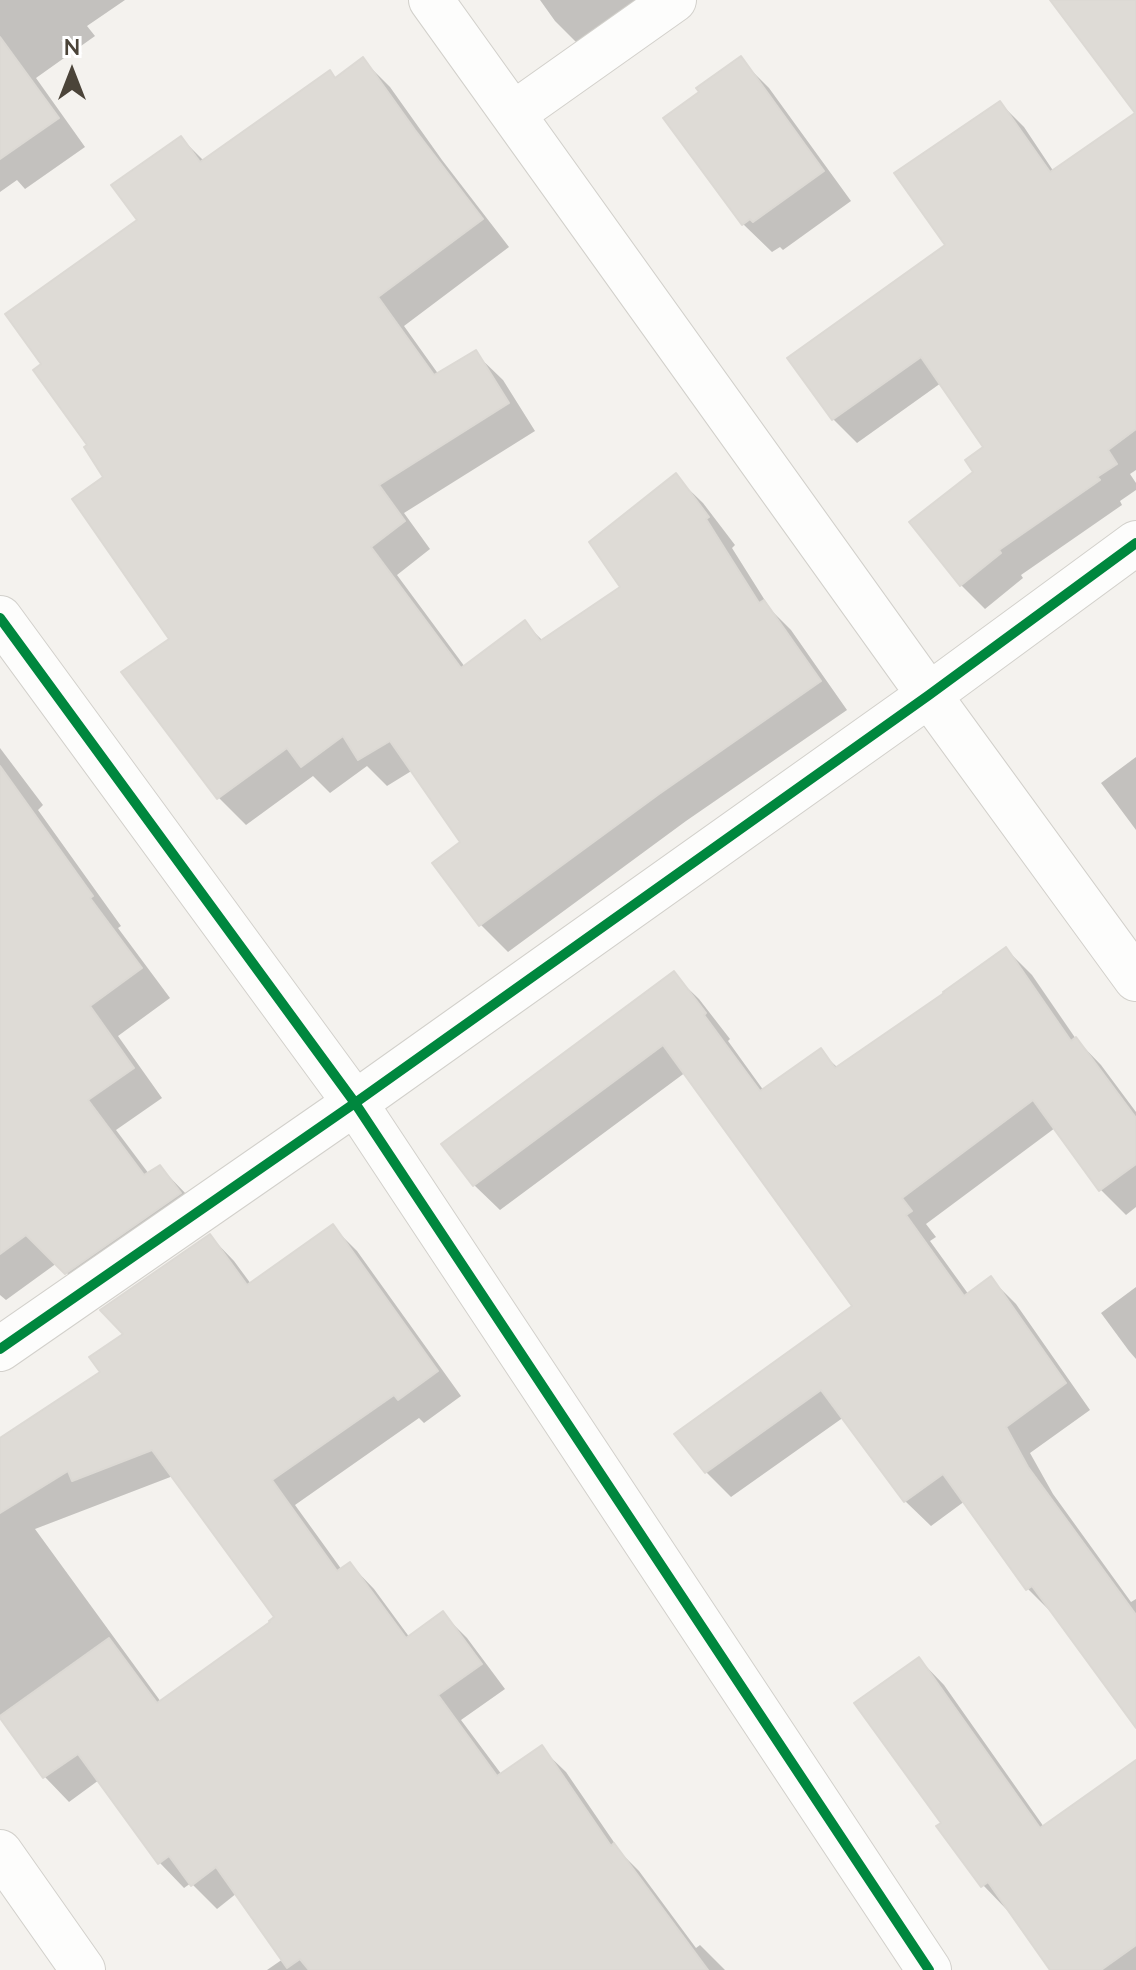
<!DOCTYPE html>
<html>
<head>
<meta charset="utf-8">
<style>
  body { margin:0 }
  #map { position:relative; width:1136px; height:1970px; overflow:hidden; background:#f4f2ee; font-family:"Nunito Sans",sans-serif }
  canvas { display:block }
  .north { position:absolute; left:32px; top:32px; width:80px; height:80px; -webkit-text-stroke:6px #fff; paint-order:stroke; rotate:0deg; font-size:22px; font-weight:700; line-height:32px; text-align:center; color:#4b4439 }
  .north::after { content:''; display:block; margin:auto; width:28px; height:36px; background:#4b4439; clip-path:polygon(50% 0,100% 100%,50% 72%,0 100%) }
</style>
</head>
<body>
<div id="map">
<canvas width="1136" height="1970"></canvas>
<div class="north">N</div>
</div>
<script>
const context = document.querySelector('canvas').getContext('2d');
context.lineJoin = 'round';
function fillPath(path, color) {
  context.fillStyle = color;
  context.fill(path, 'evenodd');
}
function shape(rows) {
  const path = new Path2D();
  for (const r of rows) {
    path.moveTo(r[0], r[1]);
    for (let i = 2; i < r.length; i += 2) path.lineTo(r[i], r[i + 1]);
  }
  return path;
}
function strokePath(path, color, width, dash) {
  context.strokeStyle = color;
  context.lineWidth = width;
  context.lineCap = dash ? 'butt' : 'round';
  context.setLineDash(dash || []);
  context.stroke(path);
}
fillPath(shape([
  [0,0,125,0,87,26,95,36,36,78,85,147,25,189,17,180,0,192],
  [540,0,655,0,584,50,555,21],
  [740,59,769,88,851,201,783,250,780,247,772,252,743,224],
  [363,60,390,87,442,160,509,247,404,326,439,375,475,353,503,380,535,431,404,513,430,549,397,575,465,667,525,623,543,641,622,588,675,476,703,503,735,545,732,548,771,610,791,630,847,710,686,821,508,952,480,924,463,843,413,770,387,786,367,766,330,793,313,776,246,825,218,797,172,639,106,477,44,365,139,221,181,138,205,162,329,72,336,79],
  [1000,103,1024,127,1054,172,1136,117,1136,470,1130,474,1136,483,1136,490,1120,501,1122,505,1021,575,1023,578,985,609,961,585,975,472,986,448,941,383,857,443,833,419,948,245],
  [0,748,43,805,38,810,121,926,118,928,170,998,118,1036,162,1098,116,1130,149,1174,160,1167,189,1197,96,1302,57,1263,6,1300,0,1295],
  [1136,757,1136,830,1101,783],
  [1006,949,1032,975,1076,1039,1101,1065,1136,1112,1136,1207,1126,1215,1100,1189,1055,1128,926,1224,936,1237,930,1241,969,1295,991,1279,1016,1304,1090,1410,1030,1453,1053,1494,1131,1602,1136,1599,1136,1725,1053,1614,1028,1589,965,1501,931,1526,905,1501,844,1417,731,1497,706,1472,855,1306,686,1072,500,1210,474,1185,444,1145,673,974,699,999,730,1039,728,1041,764,1091,820,1051,838,1068],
  [332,1226,357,1251,461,1396,424,1423,419,1418,295,1505,342,1570,350,1564,374,1589,410,1638,443,1614,467,1638,505,1689,461,1720,502,1775,541,1748,566,1772,622,1854,639,1871,696,1948,700,1945,725,1970,267,1970,283,1959,237,1893,217,1909,191,1883,184,1888,160,1863,99,1780,69,1802,45,1777,0,1715,0,1445,103,1373,126,1334,210,1236,234,1261,251,1284],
  [173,1476,276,1617,161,1702,35,1529],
  [1136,1287,1136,1359,1129,1351,1101,1313],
  [919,1659,944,1685,1044,1827,1136,1763,1136,1970,1053,1970,1010,1909,1008,1911,983,1885,943,1823]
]), '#0003');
const building = shape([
  [1050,0,1136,0,1136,429,1108,450,1117,464,1097,477,1100,480,999,550,1001,553,960,586,909,522,973,472,965,460,983,447,921,357,832,420,787,358,945,245,894,173,1000,101,1050,172,1135,113,1050,0],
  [0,37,59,118,0,159,0,37],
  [741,56,824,171,753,222,750,219,742,225,663,118,699,92,696,88,741,56],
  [363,57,415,130,483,219,378,297,434,375,476,350,509,403,379,485,405,521,371,547,461,668,525,620,540,641,620,587,589,542,676,473,709,517,706,519,759,603,764,600,821,681,659,794,479,926,432,863,460,842,390,741,358,760,343,736,301,767,287,748,217,799,121,672,169,639,72,499,103,477,84,447,87,445,33,370,41,364,5,314,137,220,111,185,181,136,200,162,330,70,335,78,363,57],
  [0,766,93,896,90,898,142,968,90,1006,134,1068,88,1100,144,1175,160,1165,181,1193,65,1274,26,1235,0,1254,0,766],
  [1006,947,1071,1041,1076,1037,1136,1118,1136,1164,1099,1191,1033,1100,902,1198,912,1211,906,1215,964,1296,991,1276,1066,1383,1006,1427,1028,1467,1136,1615,1136,1728,1032,1586,1026,1590,943,1474,904,1502,821,1390,705,1473,674,1434,852,1306,663,1045,473,1186,441,1144,674,971,706,1013,704,1015,760,1091,821,1048,835,1068,944,993,943,992,1006,947],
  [333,1224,438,1371,398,1400,394,1395,272,1480,337,1571,350,1562,406,1638,443,1611,482,1664,438,1695,497,1776,542,1745,611,1846,614,1843,708,1970,309,1970,300,1959,287,1968,216,1867,191,1886,169,1856,158,1864,78,1754,43,1778,0,1718,0,1716,109,1638,157,1703,270,1622,269,1621,274,1617,152,1450,72,1481,68,1471,0,1513,0,1438,100,1372,89,1357,123,1334,100,1310,210,1234,247,1285,333,1224],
  [919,1657,1040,1828,1136,1760,1136,1945,1101,1970,1050,1970,988,1882,981,1887,936,1826,941,1823,854,1703,919,1657]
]);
fillPath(building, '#dedbd6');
strokePath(building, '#dcd9d4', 2);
const minor = shape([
  [431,0,929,695,1136,979],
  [513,114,674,0],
  [0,618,355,1103,929,1970],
  [0,1349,355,1103,929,695,1136,543],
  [0,1852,83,1970]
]);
strokePath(minor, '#d2d0cb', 46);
strokePath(minor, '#fdfdfc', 44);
strokePath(shape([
  [0,618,355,1103,929,1970],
  [0,1349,355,1103,929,695,1136,543]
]), '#00873e', 10);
</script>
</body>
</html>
